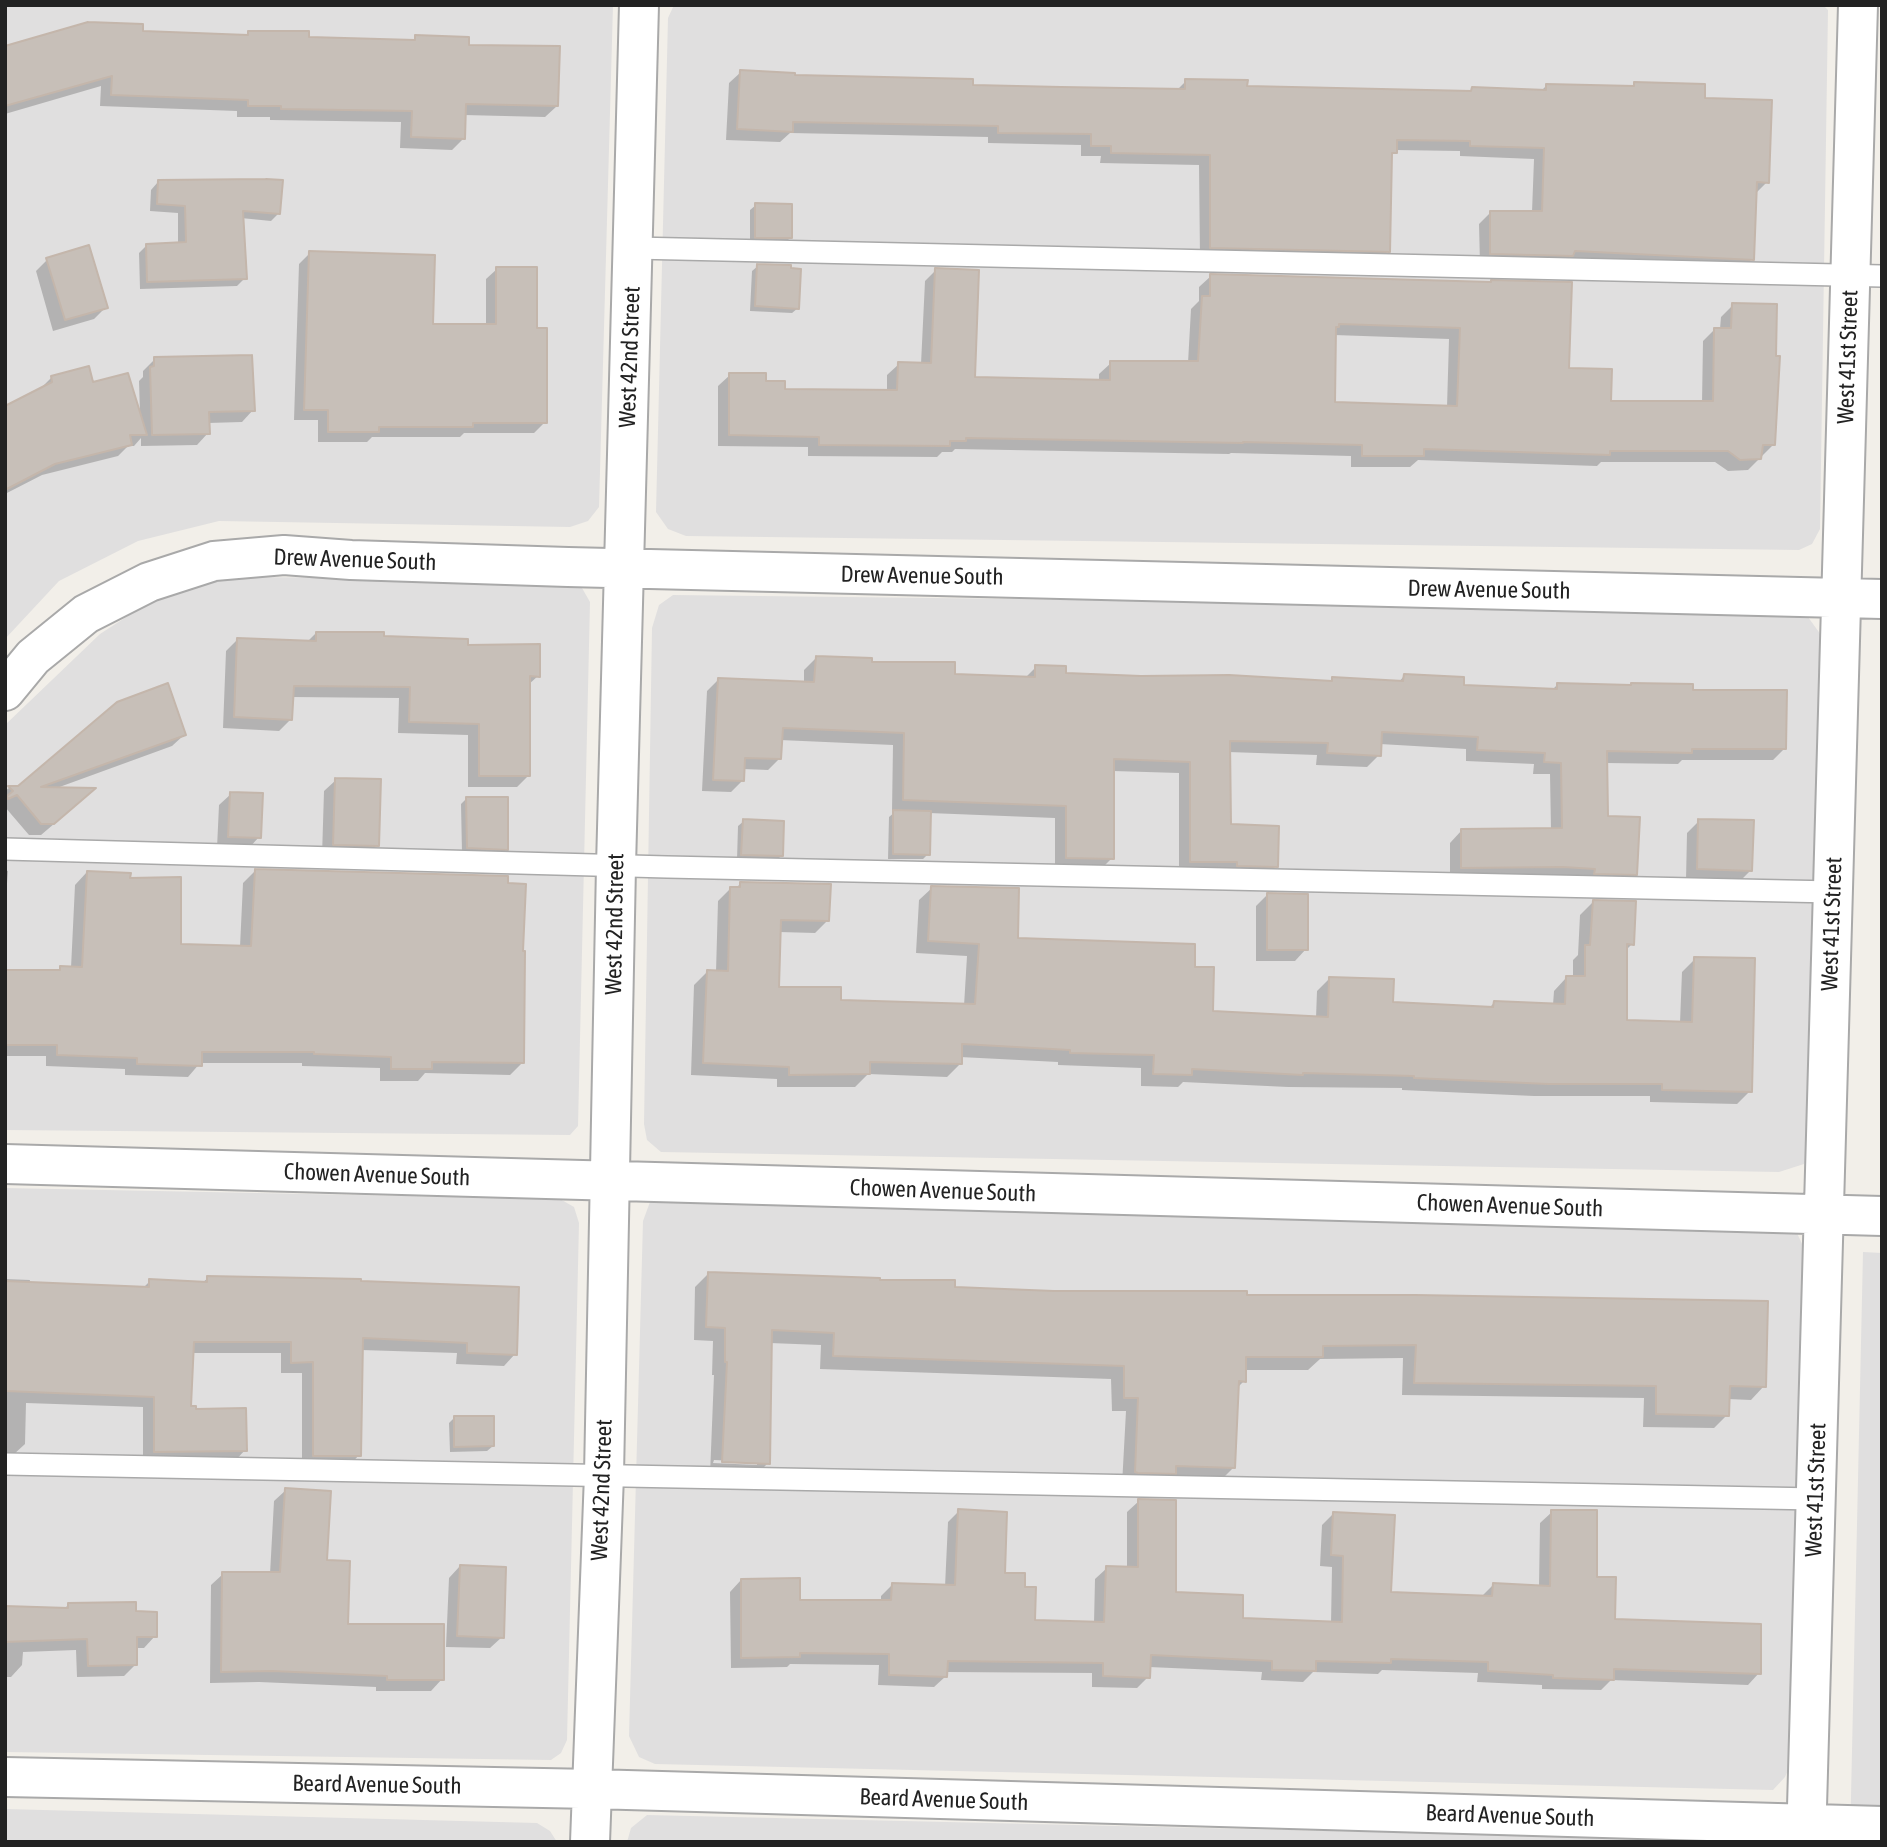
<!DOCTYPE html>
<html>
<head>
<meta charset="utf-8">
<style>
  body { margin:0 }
  #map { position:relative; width:1887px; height:1847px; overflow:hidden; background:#f2efe9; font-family:"Asap Condensed",sans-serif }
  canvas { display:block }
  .frame { position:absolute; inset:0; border:7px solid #222; pointer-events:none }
</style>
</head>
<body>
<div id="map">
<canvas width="1887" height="1847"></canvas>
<div class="frame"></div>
</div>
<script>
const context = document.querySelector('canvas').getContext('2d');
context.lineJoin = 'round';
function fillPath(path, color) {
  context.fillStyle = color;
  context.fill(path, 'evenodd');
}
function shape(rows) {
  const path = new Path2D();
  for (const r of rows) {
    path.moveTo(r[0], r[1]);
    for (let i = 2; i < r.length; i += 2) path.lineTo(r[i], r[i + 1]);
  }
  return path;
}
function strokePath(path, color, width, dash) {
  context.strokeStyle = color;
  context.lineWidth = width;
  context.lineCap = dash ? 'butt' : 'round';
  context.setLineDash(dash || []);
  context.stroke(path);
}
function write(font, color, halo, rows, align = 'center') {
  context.font = font + ' "Asap Condensed",sans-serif';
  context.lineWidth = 7;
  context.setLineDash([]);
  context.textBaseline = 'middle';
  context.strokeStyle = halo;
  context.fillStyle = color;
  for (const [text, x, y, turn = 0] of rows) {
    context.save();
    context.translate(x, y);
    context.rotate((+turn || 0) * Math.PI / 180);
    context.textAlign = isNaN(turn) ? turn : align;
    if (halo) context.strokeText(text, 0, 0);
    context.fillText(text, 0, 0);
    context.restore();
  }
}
fillPath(shape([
  [5,5,613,5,599,507,588,521,570,527,219,521,138,541,59,581,5,639],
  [674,5,1823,5,1828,10,1820,529,1812,544,1799,550,686,536,668,529,656,512,668,18],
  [233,577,563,579,582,588,590,602,578,1126,570,1135,5,1130,5,725,100,634,171,588],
  [673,595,1796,608,1808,617,1821,635,1812,1145,1804,1164,1779,1172,661,1152,647,1140,644,1124,652,628,659,605],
  [5,1188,560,1199,574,1207,579,1223,567,1740,561,1753,551,1760,5,1752],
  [669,1194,1796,1231,1811,1263,1793,1759,1785,1777,1773,1790,655,1764,639,1757,629,1736,643,1221,650,1202],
  [1863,1252,1882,1253,1882,1842,1850,1842],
  [5,1809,537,1823,550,1831,557,1842,5,1842],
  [647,1815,1760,1841,1762,1842,627,1842,631,1828]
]), '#e0dfdf');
fillPath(shape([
  [141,33,244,37,248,33,307,38,412,41,416,37,557,106,545,117,464,115,463,139,452,150,400,148,401,122,270,120,270,117,237,117,237,111,100,106,101,86,5,114,5,48],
  [741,72,793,77,971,87,1177,90,1186,81,1246,88,1469,93,1472,89,1541,91,1547,85,1631,88,1635,84,1703,100,1767,182,1756,193,1752,259,1741,270,1480,264,1479,224,1490,213,1532,212,1534,159,1460,156,1460,151,1395,150,1390,157,1388,251,1377,262,1200,258,1199,165,1100,163,1101,156,1081,156,1081,145,988,143,988,137,790,133,780,142,726,140,729,83],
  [158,182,279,213,271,221,241,218,245,278,237,286,140,289,139,253,146,246,178,244,178,213,150,211,151,190],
  [756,205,790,238,785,243,750,242,750,210],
  [310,253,432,325,486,325,486,279,497,269,535,330,545,422,534,433,464,433,460,437,372,437,367,442,318,442,318,420,294,420,299,264],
  [47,260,106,307,94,319,53,331,36,271],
  [758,266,798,308,792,313,750,311,752,271],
  [936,270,973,379,1099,381,1099,374,1111,363,1188,363,1191,309,1199,301,1199,287,1211,276,1490,284,1567,370,1609,402,1702,403,1703,341,1715,329,1720,329,1721,317,1733,305,1775,358,1779,358,1774,444,1748,470,1728,471,1715,462,1601,462,1597,466,1418,460,1410,467,1351,467,1351,456,1231,453,1229,454,955,449,952,452,942,452,937,457,808,456,808,447,718,446,718,386,730,375,764,383,783,391,887,392,887,375,899,364,921,364,925,281],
  [1334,335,1449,339,1447,407,1333,404],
  [155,359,253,410,242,422,208,423,208,433,197,445,141,446,141,438,134,446,128,446,118,456,42,475,5,494,5,408,40,389,51,378,92,384,140,414,139,381,143,377,143,371],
  [316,633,382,638,538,676,528,685,529,775,517,787,468,787,468,735,398,733,399,698,291,697,291,719,279,731,223,728,226,651,238,639,307,642],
  [816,658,953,676,1024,679,1036,667,1064,675,1329,682,1333,679,1398,683,1404,676,1462,686,1552,690,1558,684,1691,692,1785,748,1773,760,1682,760,1678,764,1606,763,1606,817,1636,874,1624,886,1450,879,1450,843,1462,830,1551,830,1550,774,1533,774,1534,764,1466,761,1466,749,1380,744,1379,755,1367,767,1316,765,1317,755,1228,752,1230,826,1276,866,1264,878,1179,873,1179,773,1113,771,1112,858,1100,870,1055,870,1055,818,929,813,928,854,923,859,888,859,889,817,895,812,892,811,893,745,780,740,780,758,768,770,743,769,743,780,731,792,702,791,707,691,719,679,804,683,804,670],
  [184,735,172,746,54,789,82,800,41,835,29,835,5,807,5,791,9,788,19,788],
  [336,780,377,845,365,857,322,856,324,791],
  [231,794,259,837,248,849,217,848,219,805],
  [466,799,507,849,501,854,462,853,461,804],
  [744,821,781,856,776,861,737,860,738,826],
  [1699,821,1751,870,1739,882,1686,880,1687,833],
  [5,870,8,871,5,909],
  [255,871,521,953,522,1063,510,1075,425,1073,418,1081,380,1081,380,1068,302,1066,302,1063,200,1063,188,1077,125,1075,125,1069,46,1066,46,1056,5,1056,5,972,57,972,61,968,71,968,75,885,87,872,129,879,179,946,240,947,243,883],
  [741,883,828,920,815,933,779,932,777,989,839,1002,964,1006,967,956,916,953,919,900,932,888,1016,940,1193,969,1211,1013,1316,1018,1317,991,1330,978,1391,1004,1488,1009,1494,1003,1553,1005,1554,991,1566,978,1573,978,1573,960,1578,955,1580,915,1593,902,1632,944,1625,951,1625,1021,1680,1023,1682,972,1695,959,1750,1091,1737,1104,1650,1102,1650,1096,1534,1096,1402,1090,1402,1088,1288,1087,1183,1082,1178,1087,1141,1086,1141,1068,1058,1065,1058,1062,960,1057,960,1064,947,1077,868,1074,855,1087,777,1087,777,1079,691,1075,694,985,707,972,716,972,718,901,731,888,735,889],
  [1267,895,1306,949,1295,961,1256,961,1256,906],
  [709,1273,878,1282,953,1289,1246,1296,1764,1386,1751,1400,1728,1399,1727,1415,1714,1428,1643,1427,1644,1398,1402,1395,1403,1358,1320,1359,1308,1370,1244,1370,1244,1381,1237,1388,1233,1468,1220,1481,1122,1485,1126,1411,1112,1411,1111,1379,820,1369,821,1345,770,1343,768,1463,754,1477,710,1475,714,1375,712,1375,713,1341,694,1340,695,1287],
  [714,1460,757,1462,757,1465,713,1463],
  [208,1278,515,1354,504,1366,456,1364,457,1353,361,1350,359,1455,348,1467,302,1467,302,1373,281,1373,281,1353,191,1353,189,1408,245,1450,234,1462,143,1463,143,1407,26,1403,25,1444,13,1455,5,1455,5,1279,30,1280,29,1284,143,1288,150,1281,202,1283],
  [454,1418,493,1446,487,1451,450,1452,449,1423],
  [286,1490,325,1561,346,1626,442,1679,431,1691,376,1691,376,1687,259,1682,210,1683,211,1585,223,1574,270,1574,274,1501],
  [1139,1501,1174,1594,1241,1620,1331,1624,1332,1567,1320,1566,1322,1525,1334,1513,1390,1593,1482,1596,1494,1584,1539,1587,1540,1523,1552,1512,1595,1578,1613,1621,1759,1673,1748,1685,1611,1680,1601,1690,1542,1689,1542,1685,1477,1682,1478,1673,1382,1670,1378,1674,1313,1672,1303,1682,1261,1680,1262,1672,1149,1667,1148,1677,1137,1688,1092,1687,1092,1673,946,1672,946,1676,934,1687,878,1685,879,1665,790,1664,787,1667,731,1668,730,1592,741,1580,798,1601,881,1602,881,1596,892,1585,945,1587,948,1522,959,1511,1003,1574,1023,1589,1033,1622,1094,1623,1095,1579,1107,1568,1127,1569,1127,1512],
  [460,1566,502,1637,490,1648,446,1647,449,1578],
  [68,1605,135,1612,155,1636,144,1648,135,1648,135,1665,124,1676,77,1677,76,1650,23,1652,22,1665,11,1677,5,1677,5,1608,63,1610]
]), '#0003');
const building = shape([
  [88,22,143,24,143,31,248,35,248,31,309,31,309,37,415,40,415,35,469,37,469,45,560,46,558,106,466,104,465,139,411,137,412,111,281,109,281,106,248,106,248,100,111,95,112,76,5,106,5,46,88,22],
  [740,70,795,73,795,75,973,79,973,85,1061,87,1185,89,1185,79,1248,80,1247,86,1471,91,1472,87,1546,90,1546,84,1634,86,1634,82,1705,84,1705,98,1772,100,1769,183,1757,182,1754,260,1575,251,1573,256,1490,254,1490,211,1542,211,1544,148,1470,146,1470,141,1397,140,1397,153,1392,153,1390,252,1210,248,1210,155,1111,153,1111,146,1091,146,1091,134,998,133,998,126,793,122,793,132,737,129,740,70],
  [266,179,283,180,280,214,243,211,247,279,147,282,146,244,186,242,185,206,157,204,158,180,266,179],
  [755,203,792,204,792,238,755,238,755,203],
  [89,245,108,308,65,320,46,258,89,245],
  [309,251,435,255,433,324,496,324,496,267,537,267,537,328,547,328,547,423,473,423,473,427,379,427,379,432,328,432,328,410,304,410,309,251],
  [757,264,791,265,791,268,801,269,799,309,755,306,757,264],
  [935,268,979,270,975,377,1110,380,1110,361,1198,361,1202,296,1210,296,1210,274,1491,282,1491,280,1572,282,1569,368,1612,369,1611,401,1713,401,1714,328,1731,328,1732,303,1777,304,1776,356,1780,356,1775,445,1763,445,1761,459,1740,460,1728,451,1610,451,1610,455,1424,449,1424,456,1362,456,1362,445,1243,442,1243,443,966,438,966,441,950,441,950,446,819,445,819,437,729,435,729,373,766,373,766,381,785,381,785,389,897,390,898,362,931,363,935,268],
  [1339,324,1460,328,1457,406,1335,402,1336,327,1339,327,1339,324],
  [252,355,255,411,209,412,210,434,152,435,150,367,154,366,154,357,252,355],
  [89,366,93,382,128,373,147,435,130,435,132,445,55,464,5,490,5,406,52,382,51,376,89,366],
  [316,632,384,632,384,636,468,639,468,645,540,644,540,677,530,676,530,776,479,776,479,724,409,722,410,687,294,686,292,720,234,717,237,638,316,641,316,632],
  [816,656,872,658,872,662,955,662,955,674,1035,677,1035,665,1066,666,1066,673,1141,676,1229,675,1332,681,1332,677,1403,681,1404,674,1464,677,1464,685,1557,689,1557,683,1631,685,1631,683,1693,684,1693,690,1787,690,1786,749,1692,749,1692,753,1607,751,1608,816,1640,817,1637,875,1594,874,1595,869,1563,867,1461,868,1461,829,1562,828,1561,763,1544,762,1545,753,1477,750,1478,737,1382,732,1381,756,1327,753,1328,743,1230,741,1231,824,1279,826,1278,867,1237,866,1237,862,1190,862,1190,762,1114,759,1114,859,1066,858,1066,806,903,800,904,733,783,728,781,759,745,758,744,781,713,780,718,678,814,682,816,656],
  [168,683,186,735,41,787,96,788,54,824,41,824,17,795,8,799,7,796,13,791,8,786,18,786,117,702,168,683],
  [335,778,381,779,379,846,333,845,335,778],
  [230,792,263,793,261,838,228,837,230,792],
  [466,797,508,797,508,850,467,848,466,797],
  [893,810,931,811,930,855,893,854,893,810],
  [743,819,784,821,783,856,741,855,743,819],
  [1698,819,1754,820,1752,871,1697,869,1698,819],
  [255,869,508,876,508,883,526,884,523,951,525,951,524,1063,432,1062,432,1069,391,1069,391,1057,314,1054,314,1052,202,1052,202,1066,137,1064,137,1058,57,1055,57,1045,5,1045,5,970,60,970,60,966,82,967,87,871,131,873,130,878,181,877,181,944,251,946,255,869],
  [740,882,831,884,829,921,781,920,779,987,841,987,841,1000,975,1004,979,944,928,941,931,886,1019,888,1018,938,1195,944,1195,967,1214,967,1213,1011,1328,1017,1329,977,1394,979,1393,1002,1493,1007,1494,1001,1565,1004,1566,976,1585,976,1585,945,1590,945,1593,900,1636,901,1634,945,1627,944,1627,1020,1692,1022,1694,957,1755,958,1752,1092,1662,1090,1662,1084,1548,1084,1414,1078,1414,1076,1303,1073,1303,1075,1192,1069,1192,1075,1153,1074,1154,1055,1070,1053,1070,1050,962,1044,962,1064,870,1062,870,1074,789,1075,789,1067,703,1063,707,970,728,971,730,887,740,887,740,882],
  [1267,893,1308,894,1308,950,1267,950,1267,893],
  [708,1272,880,1278,880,1280,955,1280,955,1287,1054,1291,1247,1291,1247,1295,1415,1295,1768,1301,1766,1387,1730,1386,1729,1416,1656,1414,1656,1386,1414,1383,1416,1345,1323,1346,1323,1357,1246,1357,1246,1382,1239,1381,1235,1468,1176,1466,1176,1474,1138,1473,1135,1472,1138,1398,1124,1398,1124,1366,833,1356,834,1333,772,1330,770,1464,722,1462,727,1362,725,1362,725,1328,706,1327,708,1272],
  [207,1276,361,1279,361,1281,519,1287,517,1355,467,1353,467,1343,363,1338,361,1456,313,1456,313,1362,291,1363,291,1342,194,1342,191,1406,196,1406,196,1409,246,1408,247,1451,154,1452,154,1397,5,1391,5,1281,149,1287,149,1279,207,1282,207,1276],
  [454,1416,494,1416,494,1446,454,1447,454,1416],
  [285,1488,331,1491,327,1560,350,1561,348,1624,444,1624,444,1680,387,1680,387,1676,272,1671,221,1672,222,1572,280,1572,285,1488],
  [1138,1499,1176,1500,1176,1592,1243,1595,1243,1618,1342,1622,1343,1556,1331,1555,1333,1512,1395,1515,1391,1592,1492,1596,1493,1583,1550,1586,1551,1510,1597,1510,1597,1577,1616,1577,1615,1619,1761,1624,1761,1674,1614,1669,1614,1680,1553,1678,1553,1675,1488,1671,1488,1662,1391,1659,1391,1663,1316,1661,1316,1671,1272,1670,1272,1661,1151,1655,1150,1678,1103,1676,1103,1663,948,1661,947,1677,889,1675,889,1654,800,1653,800,1657,741,1658,741,1579,800,1578,800,1600,891,1600,892,1583,955,1585,958,1509,1007,1512,1005,1573,1025,1573,1025,1587,1036,1587,1035,1620,1104,1622,1106,1566,1138,1567,1138,1499],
  [460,1565,506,1567,504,1638,457,1636,460,1565],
  [136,1602,136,1611,157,1612,157,1637,137,1637,137,1665,88,1666,87,1639,5,1642,5,1606,68,1608,68,1603,136,1602]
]);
fillPath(building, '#c7bfb8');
strokePath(building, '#c4b6ab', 2);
const lane = shape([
  [634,248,1882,276],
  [5,849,667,867,1833,892],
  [5,1464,1816,1499]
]);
const street = shape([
  [5,691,33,657,86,614,149,582,214,561,284,555,351,560,568,567,1882,599],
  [5,1164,1882,1216],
  [5,1777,592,1789,1882,1826],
  [590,1842,604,1475,616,866,639,5],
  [1806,1842,1858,5]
]);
strokePath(lane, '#a9a9a9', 24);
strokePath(street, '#a9a9a9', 42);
strokePath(lane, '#fff', 21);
strokePath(street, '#fff', 38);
write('23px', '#222', '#fff', [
  ["West 42nd Street",630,357,-88],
  ["West 41st Street",1848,357,-88],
  ["Drew Avenue South",355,560,2],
  ["Drew Avenue South",922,576,1],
  ["Drew Avenue South",1489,590,1],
  ["West 42nd Street",615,924,-89],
  ["West 41st Street",1832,924,-88],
  ["Chowen Avenue South",377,1175,2],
  ["Chowen Avenue South",943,1191,2],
  ["Chowen Avenue South",1510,1206,2],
  ["West 42nd Street",602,1490,-88],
  ["West 41st Street",1816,1490,-88],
  ["Beard Avenue South",377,1785,1],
  ["Beard Avenue South",944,1800,2],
  ["Beard Avenue South",1510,1816,2]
]);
</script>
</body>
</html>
